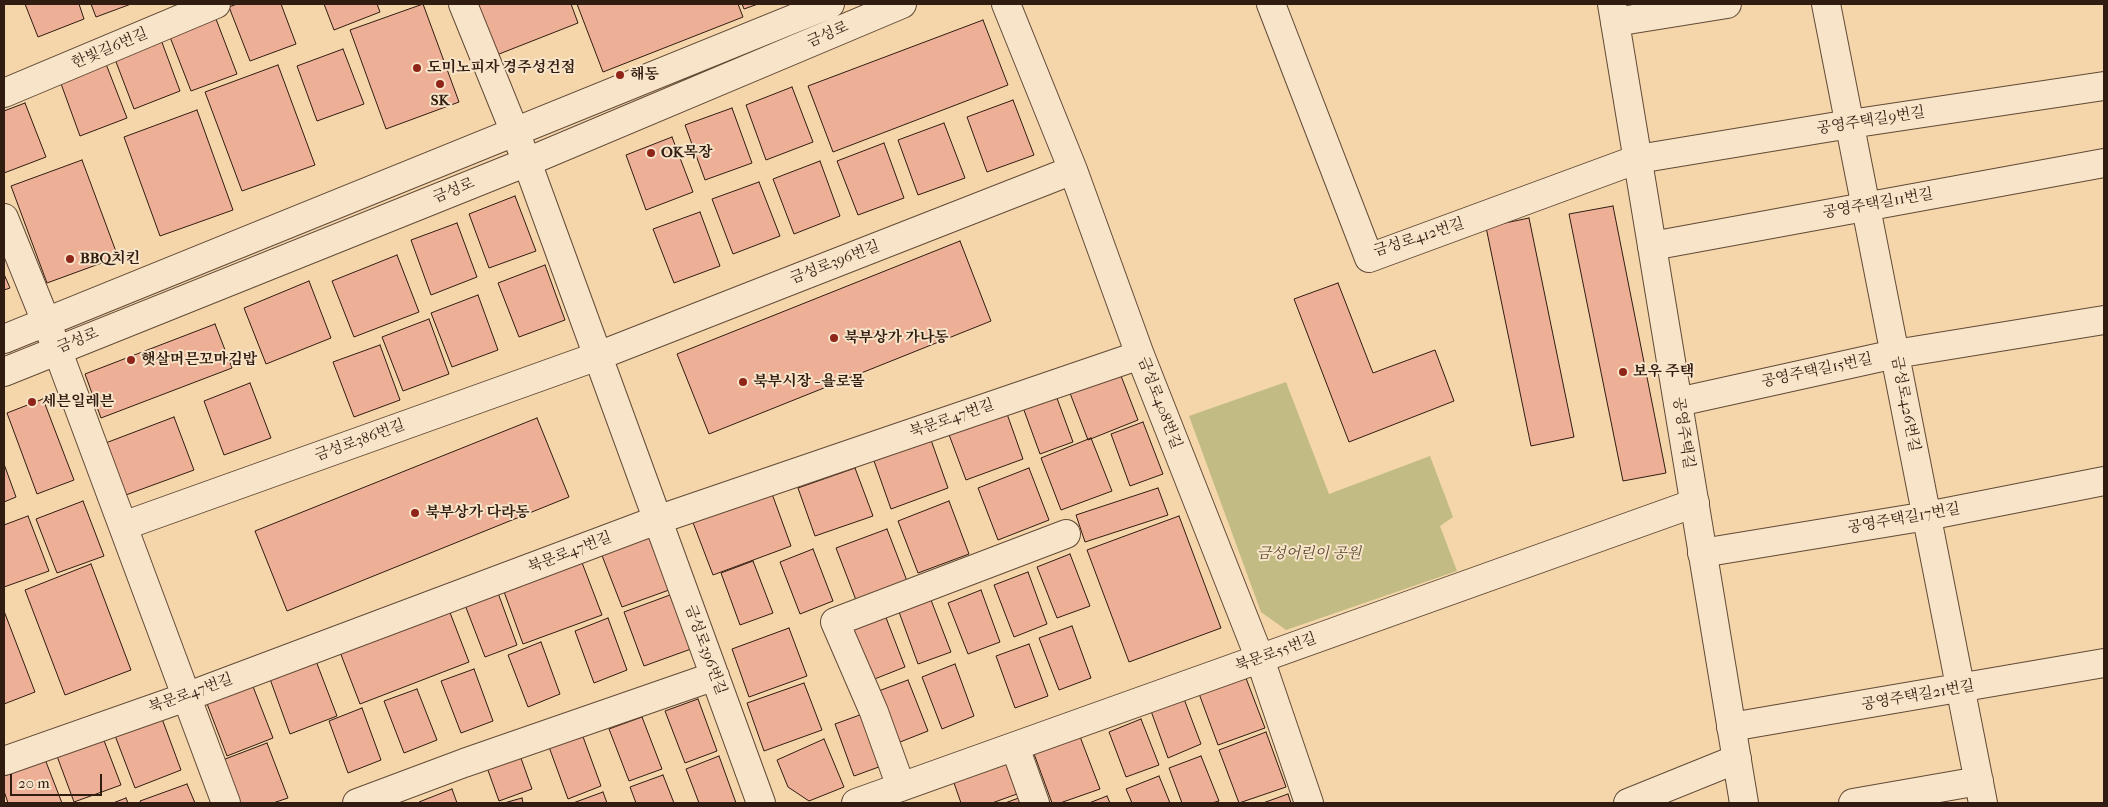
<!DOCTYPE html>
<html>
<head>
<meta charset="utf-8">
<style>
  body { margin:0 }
  #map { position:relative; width:2108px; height:807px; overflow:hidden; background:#f4d6aa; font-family:"IM FELL French Canon",serif }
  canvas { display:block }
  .frame { position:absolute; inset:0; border:5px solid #311c11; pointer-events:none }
  .scale { position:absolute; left:10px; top:774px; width:92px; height:22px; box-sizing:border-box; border:2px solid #311c11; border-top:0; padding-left:6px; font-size:15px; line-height:18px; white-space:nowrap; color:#311c11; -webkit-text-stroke:4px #f8e4c8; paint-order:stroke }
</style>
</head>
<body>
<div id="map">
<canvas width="2108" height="807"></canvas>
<div class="frame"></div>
<div class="scale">20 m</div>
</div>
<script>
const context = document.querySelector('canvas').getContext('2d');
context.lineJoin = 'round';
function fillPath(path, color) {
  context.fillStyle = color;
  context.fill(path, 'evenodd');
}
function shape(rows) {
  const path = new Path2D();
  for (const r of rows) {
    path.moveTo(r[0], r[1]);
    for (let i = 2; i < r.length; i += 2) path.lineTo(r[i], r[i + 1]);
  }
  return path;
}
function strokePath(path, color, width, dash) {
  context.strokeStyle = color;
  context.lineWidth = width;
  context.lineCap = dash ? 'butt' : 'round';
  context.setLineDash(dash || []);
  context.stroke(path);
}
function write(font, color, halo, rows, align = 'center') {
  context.font = font + ' "IM FELL French Canon","Noto Serif KR",serif';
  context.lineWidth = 4;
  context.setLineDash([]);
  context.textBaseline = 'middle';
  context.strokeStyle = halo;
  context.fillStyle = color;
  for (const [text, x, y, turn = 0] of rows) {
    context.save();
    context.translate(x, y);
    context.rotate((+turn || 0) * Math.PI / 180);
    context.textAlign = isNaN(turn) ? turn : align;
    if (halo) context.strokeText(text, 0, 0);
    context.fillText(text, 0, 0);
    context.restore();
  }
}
fillPath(shape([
  [1286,382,1329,494,1430,456,1453,517,1440,526,1457,571,1286,630,1261,612,1189,416]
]), '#c2bc84');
const building = shape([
  [25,4,79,4,84,19,38,37,25,4],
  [91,4,131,4,96,17,91,4],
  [237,4,281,4,296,44,250,61,229,7,237,4],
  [324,4,377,4,380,12,334,30,324,4],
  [423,4,459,102,386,129,350,30,423,4],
  [474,4,571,4,578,23,494,56,474,4],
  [577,4,738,4,743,17,603,72,577,4],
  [742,4,758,4,744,9,742,4],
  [216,19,237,74,191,91,170,37,216,19],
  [983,20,1008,85,833,152,808,86,983,20],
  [160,37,180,91,134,109,113,54,160,37],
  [343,49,364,104,317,121,297,66,343,49],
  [106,64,127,118,80,136,60,81,106,64],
  [278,65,315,165,242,191,205,92,278,65],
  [792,87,813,142,766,160,746,105,792,87],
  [1013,100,1034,155,987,172,967,117,1013,100],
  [25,103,46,157,4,173,4,111,25,103],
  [732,108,752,163,705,180,685,125,732,108],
  [197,110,233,210,160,236,124,137,197,110],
  [944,123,965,178,918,195,898,140,944,123],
  [672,137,693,192,646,210,626,155,672,137],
  [884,143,904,198,858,215,837,161,884,143],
  [82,160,118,257,47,283,11,186,82,160],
  [820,161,840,216,794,234,773,179,820,161],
  [759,182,780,236,733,254,712,199,759,182],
  [515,196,536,251,489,268,469,214,515,196],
  [1613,206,1666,473,1623,481,1569,214,1613,206],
  [700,212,720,266,674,283,653,229,700,212],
  [1529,218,1574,437,1531,446,1486,227,1529,218],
  [457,223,477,277,431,295,411,240,457,223],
  [960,241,991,321,709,434,677,354,960,241],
  [397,255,419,312,354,337,332,281,397,255],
  [545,265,565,320,519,337,498,283,545,265],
  [4,274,10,288,4,290,4,274],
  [309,281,331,338,266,364,244,308,309,281],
  [1338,283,1373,373,1435,350,1454,401,1349,442,1294,299,1338,283],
  [478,295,498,350,452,367,431,313,478,295],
  [429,319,449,374,403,391,382,337,429,319],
  [215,324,232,368,101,418,85,374,215,324],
  [380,345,400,400,354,417,333,362,380,345],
  [1118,368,1138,420,1088,440,1068,388,1118,368],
  [250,383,271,438,224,455,204,401,250,383],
  [1054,390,1073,442,1040,454,1021,402,1054,390],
  [43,399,74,480,37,494,7,413,43,399],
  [1006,411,1023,459,966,480,948,432,1006,411],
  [174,417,194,470,123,496,103,444,174,417],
  [537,418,569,497,287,611,255,531,537,418],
  [1143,422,1163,474,1130,486,1111,434,1143,422],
  [1091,438,1112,491,1061,510,1041,458,1091,438],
  [931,440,948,488,891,509,874,461,931,440],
  [4,464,16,497,4,502,4,464],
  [855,468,873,516,815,536,798,488,855,468],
  [1029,468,1049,520,998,540,978,488,1029,468],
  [1158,488,1168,515,1085,542,1076,515,1158,488],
  [771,491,791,546,713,575,692,520,771,491],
  [83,501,104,556,57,573,36,519,83,501],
  [949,501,969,554,918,573,898,521,949,501],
  [28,516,49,571,4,587,4,525,28,516],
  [1179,516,1221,628,1129,662,1087,550,1179,516],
  [887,529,907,581,856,600,836,548,887,529],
  [648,535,669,590,622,607,601,553,648,535],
  [813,549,833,601,800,614,780,562,813,549],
  [1070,554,1090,606,1057,618,1037,567,1070,554],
  [581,560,602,615,523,644,503,589,581,560],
  [753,561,773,613,740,625,721,573,753,561],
  [91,564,131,670,65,695,25,590,91,564],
  [1028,572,1047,624,1014,637,994,585,1028,572],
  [981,590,1000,642,968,654,948,603,981,590],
  [498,593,517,645,485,657,465,605,498,593],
  [670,595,691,649,644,666,624,612,670,595],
  [931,600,951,652,918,664,899,612,931,600],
  [449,610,469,662,360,704,340,652,449,610],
  [4,611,35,692,4,704,4,611],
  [885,615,905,667,872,680,852,628,885,615],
  [608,618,627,670,594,683,575,631,608,618],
  [1072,626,1091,678,1059,690,1039,638,1072,626],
  [789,628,807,676,749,697,732,649,789,628],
  [541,642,560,694,528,707,508,655,541,642],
  [1029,644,1048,696,1015,708,996,656,1029,644],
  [316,661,337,716,290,734,270,679,316,661],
  [955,664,974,716,942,729,922,677,955,664],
  [474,669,493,721,461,733,441,681,474,669],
  [1244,673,1265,728,1218,745,1198,691,1244,673],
  [908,680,928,731,895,744,876,692,908,680],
  [804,683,822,730,764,751,747,703,804,683],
  [252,684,273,738,227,756,206,701,252,684],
  [417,689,437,740,404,753,384,701,417,689],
  [698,699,717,751,685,763,665,711,698,699],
  [1184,699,1201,744,1168,758,1151,711,1184,699],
  [362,708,381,760,348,773,329,721,362,708],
  [868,712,887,764,854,776,835,724,868,712],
  [161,716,181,770,135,788,114,733,161,716],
  [642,717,662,769,629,781,609,729,642,717],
  [1141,719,1159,765,1126,777,1109,732,1141,719],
  [100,730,121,785,74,802,54,748,100,730],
  [1266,732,1286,787,1239,803,1219,750,1266,732],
  [582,734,601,786,568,799,549,747,582,734],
  [1079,734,1100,789,1060,803,1052,803,1033,751,1079,734],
  [824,739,844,787,809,801,788,787,777,760,824,739],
  [267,743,288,798,273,803,237,803,220,761,267,743],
  [41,749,62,803,8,803,4,791,4,763,41,749],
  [518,750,532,789,499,801,485,762,518,750],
  [719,756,736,803,699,803,686,769,719,756],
  [1201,756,1219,801,1212,803,1182,803,1169,768,1201,756],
  [1005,761,1017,794,992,803,961,803,953,780,1005,761],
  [663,775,674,803,636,803,630,787,663,775],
  [1159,776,1170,803,1132,803,1126,789,1159,776],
  [187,784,195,803,141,803,140,801,187,784],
  [452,789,457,803,420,803,419,802,452,789],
  [603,792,607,803,573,803,603,792],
  [1288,794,1291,803,1263,803,1288,794],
  [1024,796,1027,803,1005,803,1024,796],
  [1107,796,1110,803,1089,803,1107,796],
  [126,798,128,803,113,803,126,798],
  [522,798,523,803,504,803,522,798]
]);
fillPath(building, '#edb097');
strokePath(building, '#311c11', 1);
const minor = shape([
  [463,4,527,162,761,803],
  [1006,4,1073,170,1140,355,1260,659,1309,803],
  [1271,4,1369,258,1638,159,1850,124,2104,86],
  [1826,4,1983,803],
  [1615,22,1727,4],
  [4,93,216,4],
  [4,218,57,349,226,803],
  [1652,246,2104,163],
  [1678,402,1895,354,2104,320],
  [123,526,598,356,1073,170],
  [1702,553,1927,516,2104,481],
  [1731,727,2104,663],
  [1015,747,1035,803],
  [4,761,186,697,657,520,1140,355],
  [901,787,874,712,835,622,1066,534],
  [357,803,464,763,715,676],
  [856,803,1695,503],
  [1628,803,1737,759],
  [1853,803,1979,781]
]);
const tertiary = shape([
  [1612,4,1744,803],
  [4,339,830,4],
  [4,372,527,162,902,4]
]);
strokePath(minor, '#624a37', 30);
strokePath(tertiary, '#624a37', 30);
strokePath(minor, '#f8e4c8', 28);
strokePath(tertiary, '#f8e4c8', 28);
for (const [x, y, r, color] of [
  [417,68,5,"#8f2418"],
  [620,75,5,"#8f2418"],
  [440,84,5,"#8f2418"],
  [651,153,5,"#8f2418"],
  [70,259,5,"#8f2418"],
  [834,338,5,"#8f2418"],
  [131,360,5,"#8f2418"],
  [1623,372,5,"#8f2418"],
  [743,382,5,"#8f2418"],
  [32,402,5,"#8f2418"],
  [415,513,5,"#8f2418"]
]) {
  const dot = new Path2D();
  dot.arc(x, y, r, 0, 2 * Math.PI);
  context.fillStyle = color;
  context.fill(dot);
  strokePath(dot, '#f8e4c8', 2);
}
write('15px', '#311c11', '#f8e4c8', [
  ["금성로",828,35,-23],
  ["한빛길6번길",110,49,-23],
  ["공영주택길9번길",1871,121,-9],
  ["금성로",454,191,-22],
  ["공영주택길11번길",1878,204,-10],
  ["금성로412번길",1419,238,-18],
  ["금성로396번길",835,263,-21],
  ["금성로",78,341,-22],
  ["공영주택길15번길",1817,371,-12],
  ["금성로408번길",1159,403,69],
  ["금성로426번길",1905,404,79],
  ["북문로47번길",952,419,-19],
  ["공영주택길",1683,433,81],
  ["금성로386번길",360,441,-20],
  ["공영주택길17번길",1904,519,-10],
  ["북문로47번길",570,553,-21],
  ["금성로396번길",705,650,70],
  ["북문로55번길",1276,653,-20],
  ["북문로47번길",191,694,-20],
  ["공영주택길21번길",1918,696,-10]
]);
write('bold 15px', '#311c11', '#f8e4c8', [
  ["도미노피자 경주성건점",427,68],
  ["해동",630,75],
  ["SK",440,101,"center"],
  ["OK목장",661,153],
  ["BBQ치킨",80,259],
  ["북부상가 가나동",844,338],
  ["햇살머믄꼬마김밥",141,360],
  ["보우 주택",1633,372],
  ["북부시장 - 욜로몰",753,382],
  ["세븐일레븐",42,402],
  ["북부상가 다라동",425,513]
], 'left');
write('italic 15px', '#5c4c34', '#f8e4c8', [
  ["금성어린이 공원",1309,554]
]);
</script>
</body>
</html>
